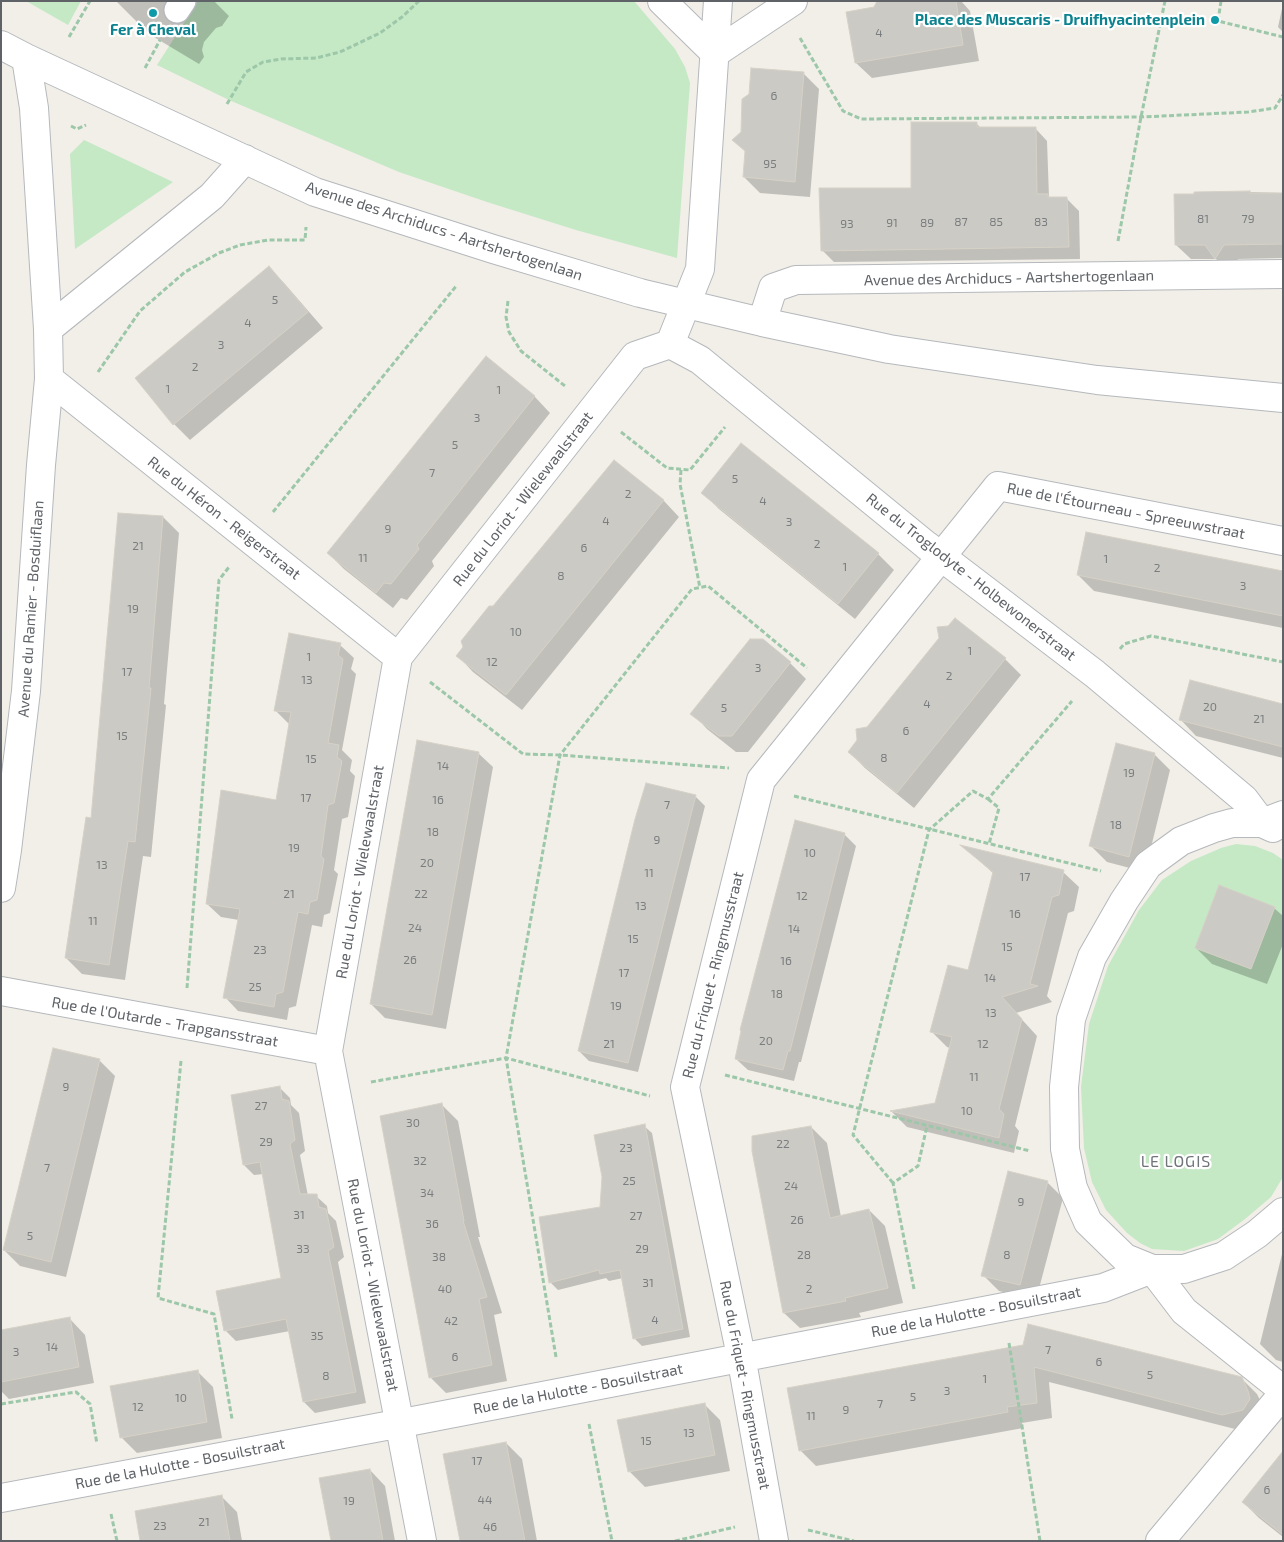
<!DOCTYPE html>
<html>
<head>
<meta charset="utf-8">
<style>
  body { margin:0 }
  #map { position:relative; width:1284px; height:1542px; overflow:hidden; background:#f1efe8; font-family:"Exo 2",sans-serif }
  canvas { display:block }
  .frame { position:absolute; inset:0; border:2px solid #5f6368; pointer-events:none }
</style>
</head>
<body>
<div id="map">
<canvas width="1284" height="1542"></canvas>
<div class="frame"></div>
</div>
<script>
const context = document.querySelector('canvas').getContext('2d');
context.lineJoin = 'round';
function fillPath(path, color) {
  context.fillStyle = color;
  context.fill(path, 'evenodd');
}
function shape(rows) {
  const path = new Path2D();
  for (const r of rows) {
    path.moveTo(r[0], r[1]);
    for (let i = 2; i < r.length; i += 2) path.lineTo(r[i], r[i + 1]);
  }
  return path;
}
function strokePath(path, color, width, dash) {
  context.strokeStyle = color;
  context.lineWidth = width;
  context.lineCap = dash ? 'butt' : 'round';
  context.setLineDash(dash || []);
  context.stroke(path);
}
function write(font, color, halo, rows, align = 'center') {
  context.font = font + ' "Exo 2",sans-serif';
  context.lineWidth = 4.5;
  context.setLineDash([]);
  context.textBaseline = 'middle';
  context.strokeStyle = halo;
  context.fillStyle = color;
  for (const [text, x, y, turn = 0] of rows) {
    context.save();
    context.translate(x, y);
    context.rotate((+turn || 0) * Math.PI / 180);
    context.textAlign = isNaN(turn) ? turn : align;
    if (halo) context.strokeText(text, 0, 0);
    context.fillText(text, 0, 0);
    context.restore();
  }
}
fillPath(shape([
  [26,1,81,1,68,25],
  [198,1,634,1,675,49,685,67,690,83,677,258,576,230,487,202,399,172,229,100,157,65],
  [84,140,173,182,75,249,70,154],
  [1236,844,1255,846,1273,853,1283,860,1283,1177,1271,1197,1245,1219,1218,1239,1184,1251,1152,1249,1140,1243,1127,1233,1106,1210,1092,1182,1084,1148,1081,1087,1089,1024,1108,966,1139,910,1162,880,1191,861,1221,848]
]), '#c5e8c5');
fillPath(shape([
  [116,1,214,1,229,16,222,26,216,28,204,42,202,50,204,57,199,64,149,34],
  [879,1,961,1,970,11,979,61,872,78,856,63,874,8],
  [1283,4,1283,32,1278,27],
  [803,73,819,89,810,197,760,193,744,177,746,151,742,133],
  [976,123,981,128,1035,128,1047,141,1049,197,1051,199,1067,199,1079,211,1080,259,834,262,822,250,912,189],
  [1250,192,1283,193,1283,258,1238,259,1230,272,1216,259,1191,259,1176,245,1195,194],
  [269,268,285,284,323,328,190,440,174,424,136,378],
  [486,357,535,397,550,413,432,561,434,566,407,600,401,598,393,608,344,569,328,553],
  [614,462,664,501,679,517,522,710,473,672,458,656,494,608],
  [703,493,878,554,894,570,855,619,719,509],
  [163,517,179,533,164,704,166,705,151,857,143,856,125,980,82,974,66,958,93,819],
  [1283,572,1283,628,1094,591,1078,575],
  [340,645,354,658,351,669,356,674,342,750,352,760,350,771,355,776,348,817,342,819,334,870,338,874,330,913,324,915,322,927,312,925,296,1006,289,1008,287,1020,238,1011,225,997,239,920,221,917,207,904,277,801,289,724,275,710],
  [1005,659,1021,675,914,808,865,768,849,752,867,729],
  [790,663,806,679,748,752,736,752,707,729,692,713],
  [1283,705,1283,758,1196,736,1181,720],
  [478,753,493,767,446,1029,385,1018,371,1004],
  [1154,754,1170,770,1145,872,1107,862,1091,846],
  [695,796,705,806,638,1072,589,1061,579,1051],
  [844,834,856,846,801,1062,799,1062,794,1081,748,1070,736,1059],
  [964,847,1063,872,1079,887,1074,911,1068,913,1047,996,1052,1002,1016,1013,1037,1036,1015,1126,1019,1131,1014,1153,907,1127,892,1112,936,1104,950,1048,947,1047,931,1031,969,971,994,874],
  [1274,908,1283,916,1283,944,1267,984,1212,964,1196,948],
  [99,1060,115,1076,66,1277,20,1266,4,1250],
  [279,1087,290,1098,291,1105,299,1113,305,1151,300,1155,308,1196,316,1196,327,1206,328,1213,336,1221,344,1257,338,1262,366,1403,315,1413,304,1402,290,1331,236,1341,225,1330,282,1279,264,1174,254,1175,244,1165],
  [442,1105,458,1121,480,1237,478,1237,502,1313,494,1315,507,1381,446,1393,430,1377],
  [644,1126,652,1133,690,1337,642,1346,634,1338,623,1278,609,1281,606,1278,558,1290,550,1282,601,1208],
  [811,1127,827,1143,841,1217,869,1210,885,1226,903,1303,859,1313,861,1317,800,1328,784,1313],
  [1047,1182,1063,1198,1036,1300,999,1291,983,1275],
  [1283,1250,1283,1362,1276,1360,1260,1344],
  [70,1319,85,1335,94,1383,9,1399,1,1391,1,1331],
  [1024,1346,1241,1378,1257,1394,1264,1408,1239,1430,1049,1382,1052,1418,1022,1423,1023,1428,816,1466,800,1450],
  [197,1371,213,1387,222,1438,137,1453,121,1437],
  [704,1404,720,1420,730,1471,645,1487,629,1471],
  [506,1443,522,1459,537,1541,461,1541],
  [370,1470,385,1486,395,1541,332,1541],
  [1283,1480,1283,1537,1259,1518,1243,1502],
  [221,1496,237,1512,242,1541,141,1541]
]), '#0003');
const building = shape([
  [877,1,956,1,963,45,855,63,846,12,874,7,877,1],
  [751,68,804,72,795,182,743,177,745,151,732,140,741,132,742,99,749,94,751,68],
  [911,122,977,122,977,127,1036,127,1037,194,1048,194,1048,197,1067,197,1069,247,821,251,819,188,911,188,911,122],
  [1250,191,1250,193,1283,193,1283,244,1224,245,1215,259,1205,245,1175,245,1174,194,1194,194,1194,192,1250,191],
  [269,266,308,312,173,425,135,378,269,266],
  [486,356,535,396,417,545,419,549,391,584,384,583,376,593,327,553,486,356],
  [741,443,879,553,838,604,701,493,741,443],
  [614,460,664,500,506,695,456,656,463,647,461,641,489,606,493,606,614,460],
  [118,513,163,516,149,688,151,688,135,842,128,841,109,965,65,958,86,817,91,818,118,513],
  [1086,532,1283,571,1283,616,1077,575,1086,532],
  [955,618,1006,658,897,793,848,752,857,740,856,729,867,727,939,638,937,627,948,626,955,618],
  [289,633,341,643,338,655,343,659,328,743,339,745,337,757,342,761,334,803,328,805,321,856,324,859,317,900,310,902,308,914,298,912,283,992,276,994,274,1007,223,998,240,909,206,904,221,790,276,800,291,712,274,711,289,633],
  [750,639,763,639,791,662,732,736,719,736,690,714,750,639],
  [1190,680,1283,704,1283,747,1179,720,1190,680],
  [417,740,479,752,432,1015,370,1004,417,740],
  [1116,743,1155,753,1129,857,1089,846,1116,743],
  [646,783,696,795,628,1063,578,1051,635,819,646,783],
  [795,820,845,833,790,1051,788,1051,783,1070,735,1059,741,1031,740,1030,795,820],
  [960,845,1064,870,1059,895,1052,897,1030,984,1038,986,1002,997,1022,1019,999,1109,1004,1114,999,1138,890,1111,935,1103,952,1037,930,1032,948,965,968,970,993,872,960,845],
  [1219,885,1275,907,1251,969,1195,948,1219,885],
  [53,1048,100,1059,51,1262,3,1250,53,1048],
  [280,1086,282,1099,289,1101,295,1140,290,1144,300,1194,317,1194,319,1207,326,1209,334,1247,328,1251,356,1392,303,1402,286,1319,224,1331,216,1291,281,1278,260,1162,243,1165,231,1095,280,1086],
  [442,1103,464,1221,463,1221,487,1297,479,1299,492,1365,429,1378,380,1116,442,1103],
  [645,1124,683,1329,633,1339,620,1270,600,1274,599,1270,549,1283,539,1217,600,1207,602,1177,594,1135,645,1124],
  [811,1126,830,1218,869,1209,888,1288,845,1298,846,1301,783,1313,752,1151,752,1136,811,1126],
  [1008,1171,1048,1181,1020,1285,981,1276,1008,1171],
  [70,1317,79,1367,1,1382,1,1330,70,1317],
  [1028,1324,1242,1377,1248,1391,1250,1399,1243,1410,1222,1415,1034,1367,1037,1403,1007,1407,1008,1412,799,1451,787,1388,1023,1345,1028,1324],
  [198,1370,207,1422,120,1438,110,1386,198,1370],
  [705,1403,715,1455,628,1472,617,1420,705,1403],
  [506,1442,525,1541,460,1541,443,1454,506,1442],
  [1283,1451,1283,1535,1242,1502,1283,1451],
  [370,1469,383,1541,331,1541,319,1478,370,1469],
  [222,1495,230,1541,140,1541,135,1511,222,1495]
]);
fillPath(building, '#cccac5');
strokePath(building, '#d6d1c6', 1);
const lane = shape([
  [177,10,183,1]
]);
const street = shape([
  [662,1,715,53,793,1],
  [1,45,26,58,315,192,493,249,640,293,762,322,889,349,1097,380,1283,398],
  [762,322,773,288,796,280,1283,274],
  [48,329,212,196,245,159],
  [670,344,700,360,926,545,1095,674,1244,799,1262,823,1283,815],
  [49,379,398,657],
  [1273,828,1262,823,1232,823,1214,828,1181,841,1148,865,1124,901,1092,957,1071,1019,1064,1087,1065,1149,1073,1188,1088,1222,1125,1258,1152,1269,1184,1269,1224,1256,1257,1234,1283,1212],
  [1,888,7,850,26,691,41,465,49,379,48,329,34,108,26,58],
  [1,991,328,1051],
  [1152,1269,1184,1311,1283,1390],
  [1,1498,418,1420,1103,1288,1152,1269],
  [422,1541,328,1051,398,657,635,356,670,344,700,269,718,1],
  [774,1541,741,1356,685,1087,761,780,998,486,1283,541],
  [1160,1541,1283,1394]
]);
strokePath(lane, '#b5b8bc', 28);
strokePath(street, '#b5b8bc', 30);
strokePath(shape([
  [1221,1,1218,21,1283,37],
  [69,37,90,1],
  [800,38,843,111,861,119,1141,117,1248,112,1275,108,1283,95],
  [145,68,160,40],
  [227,104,246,72,263,62,281,59,316,58,340,52,380,33,402,17,419,1],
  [71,126,77,129,86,125],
  [1118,241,1141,117,1165,1],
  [508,301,506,317,509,332,521,351,565,386],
  [98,372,140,311,185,272,219,253,240,245,268,240,305,240,306,227],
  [621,432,667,468,690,470,725,427],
  [681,470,680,484,700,588],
  [273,512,457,285],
  [1120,649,1124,644,1151,636,1283,662],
  [430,682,523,754,560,755,729,768],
  [794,796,1101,871],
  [988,799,999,808,989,844],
  [187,988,219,580,229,567],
  [181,1061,158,1298,214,1314,232,1419],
  [725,1075,1030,1151],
  [371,1082,506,1058,650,1096],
  [893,1183,853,1135,929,830,973,791,988,799,1072,701],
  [914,1289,893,1183,918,1166,927,1126],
  [1009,1343,1040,1541],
  [556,1357,506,1058,560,755,692,589,708,586,807,668],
  [1,1404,76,1392,90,1404,97,1444],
  [589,1424,612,1541],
  [111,1514,117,1541],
  [808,1530,854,1541],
  [675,1541,735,1527]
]), '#9cc7a9', 3, [5, 2.5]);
strokePath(lane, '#fff', 25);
strokePath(street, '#fff', 28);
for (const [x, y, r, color] of [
  [153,13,5,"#0f9aa8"],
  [1215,20,5,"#0f9aa8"]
]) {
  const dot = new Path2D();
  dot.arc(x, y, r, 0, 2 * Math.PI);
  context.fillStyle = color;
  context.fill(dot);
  strokePath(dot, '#fff', 2);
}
write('12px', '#7a7d7f', null, [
  ["4",879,33],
  ["6",774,96],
  ["95",770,164],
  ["81",1203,219],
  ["79",1248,219],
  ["87",961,222],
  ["85",996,222],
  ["83",1041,222],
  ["91",892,223],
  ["89",927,223],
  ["93",847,224],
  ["5",275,300],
  ["4",248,323],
  ["3",221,345],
  ["2",195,367],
  ["1",168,389],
  ["1",499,390],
  ["3",477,418],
  ["5",455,445],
  ["7",432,473],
  ["5",735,479],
  ["2",628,494],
  ["4",763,501],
  ["4",606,521],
  ["3",789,522],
  ["9",388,529],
  ["2",817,544],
  ["21",138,546],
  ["6",584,548],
  ["11",363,558],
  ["1",1106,559],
  ["1",845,567],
  ["2",1157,568],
  ["8",561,576],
  ["3",1243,586],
  ["19",133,609],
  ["10",516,632],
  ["1",970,651],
  ["1",309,657],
  ["12",492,662],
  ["3",758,668],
  ["17",127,672],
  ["2",949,676],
  ["13",307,680],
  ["4",927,704],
  ["20",1210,707],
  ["5",724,708],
  ["21",1259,719],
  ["6",906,731],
  ["15",122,736],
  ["8",884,758],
  ["15",311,759],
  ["14",443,766],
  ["19",1129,773],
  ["17",306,798],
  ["16",438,800],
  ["7",667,805],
  ["18",1116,825],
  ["18",433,832],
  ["9",657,840],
  ["19",294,848],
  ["10",810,853],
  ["20",427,863],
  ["13",102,865],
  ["11",649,873],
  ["17",1025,877],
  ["21",289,894],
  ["22",421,894],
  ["12",802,896],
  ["13",641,906],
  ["16",1015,914],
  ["11",93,921],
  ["24",415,928],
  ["14",794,929],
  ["15",633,939],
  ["15",1007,947],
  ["23",260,950],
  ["26",410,960],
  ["16",786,961],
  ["17",624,973],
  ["14",990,978],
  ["25",255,987],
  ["18",777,994],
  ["19",616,1006],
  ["13",991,1013],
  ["20",766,1041],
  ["21",609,1044],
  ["12",983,1044],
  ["11",974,1077],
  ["9",66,1087],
  ["27",261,1106],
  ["10",967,1111],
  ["30",413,1123],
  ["29",266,1142],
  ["22",783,1144],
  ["23",626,1148],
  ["32",420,1161],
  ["7",47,1168],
  ["25",629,1181],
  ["24",791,1186],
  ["34",427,1193],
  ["9",1021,1202],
  ["31",299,1215],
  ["27",636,1216],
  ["26",797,1220],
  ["36",432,1224],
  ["5",30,1236],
  ["33",303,1249],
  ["29",642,1249],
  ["28",804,1255],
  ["8",1007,1255],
  ["38",439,1257],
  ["31",648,1283],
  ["40",445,1289],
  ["2",809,1289],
  ["4",655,1320],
  ["42",451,1321],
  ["35",317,1336],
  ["14",52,1347],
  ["7",1048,1350],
  ["3",16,1352],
  ["6",455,1357],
  ["6",1099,1362],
  ["5",1150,1375],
  ["8",326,1376],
  ["1",985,1379],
  ["3",947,1391],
  ["5",913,1397],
  ["10",181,1398],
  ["7",880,1404],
  ["12",138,1407],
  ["9",846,1410],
  ["11",811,1416],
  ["13",689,1433],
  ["15",646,1441],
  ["17",477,1461],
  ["6",1267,1490],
  ["44",485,1500],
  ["19",349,1501],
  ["21",204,1522],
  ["23",160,1526],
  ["46",490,1527]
]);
write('bold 15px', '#0d838f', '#fff', [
  ["Place des Muscaris - Druifhyacintenplein",1205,20],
  ["Fer à Cheval",153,30,"center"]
], 'right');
write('15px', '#5f6368', '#fff', [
  ["Avenue des Archiducs - Aartshertogenlaan",444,231,18],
  ["Avenue des Archiducs - Aartshertogenlaan",1009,278,-1],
  ["Rue du Loriot - Wielewaalstraat",523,499,-52],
  ["Rue de l'Étourneau - Spreeuwstraat",1126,511,11],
  ["Rue du Héron - Reigerstraat",224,518,38],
  ["Rue du Troglodyte - Holbewonerstraat",971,577,38],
  ["Avenue du Ramier - Bosduiflaan",31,609,-86],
  ["Rue du Loriot - Wielewaalstraat",360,872,-80],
  ["Rue du Friquet - Ringmusstraat",713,975,-76],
  ["Rue de l'Outarde - Trapgansstraat",165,1022,10],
  ["Rue du Loriot - Wielewaalstraat",373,1285,79],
  ["Rue de la Hulotte - Bosuilstraat",976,1312,-11],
  ["Rue du Friquet - Ringmusstraat",745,1385,79],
  ["Rue de la Hulotte - Bosuilstraat",578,1389,-11],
  ["Rue de la Hulotte - Bosuilstraat",180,1464,-11]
]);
context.letterSpacing = '1px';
write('16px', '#70757a', '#fff', [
  ["LE LOGIS",1176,1162]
]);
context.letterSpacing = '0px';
</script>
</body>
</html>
